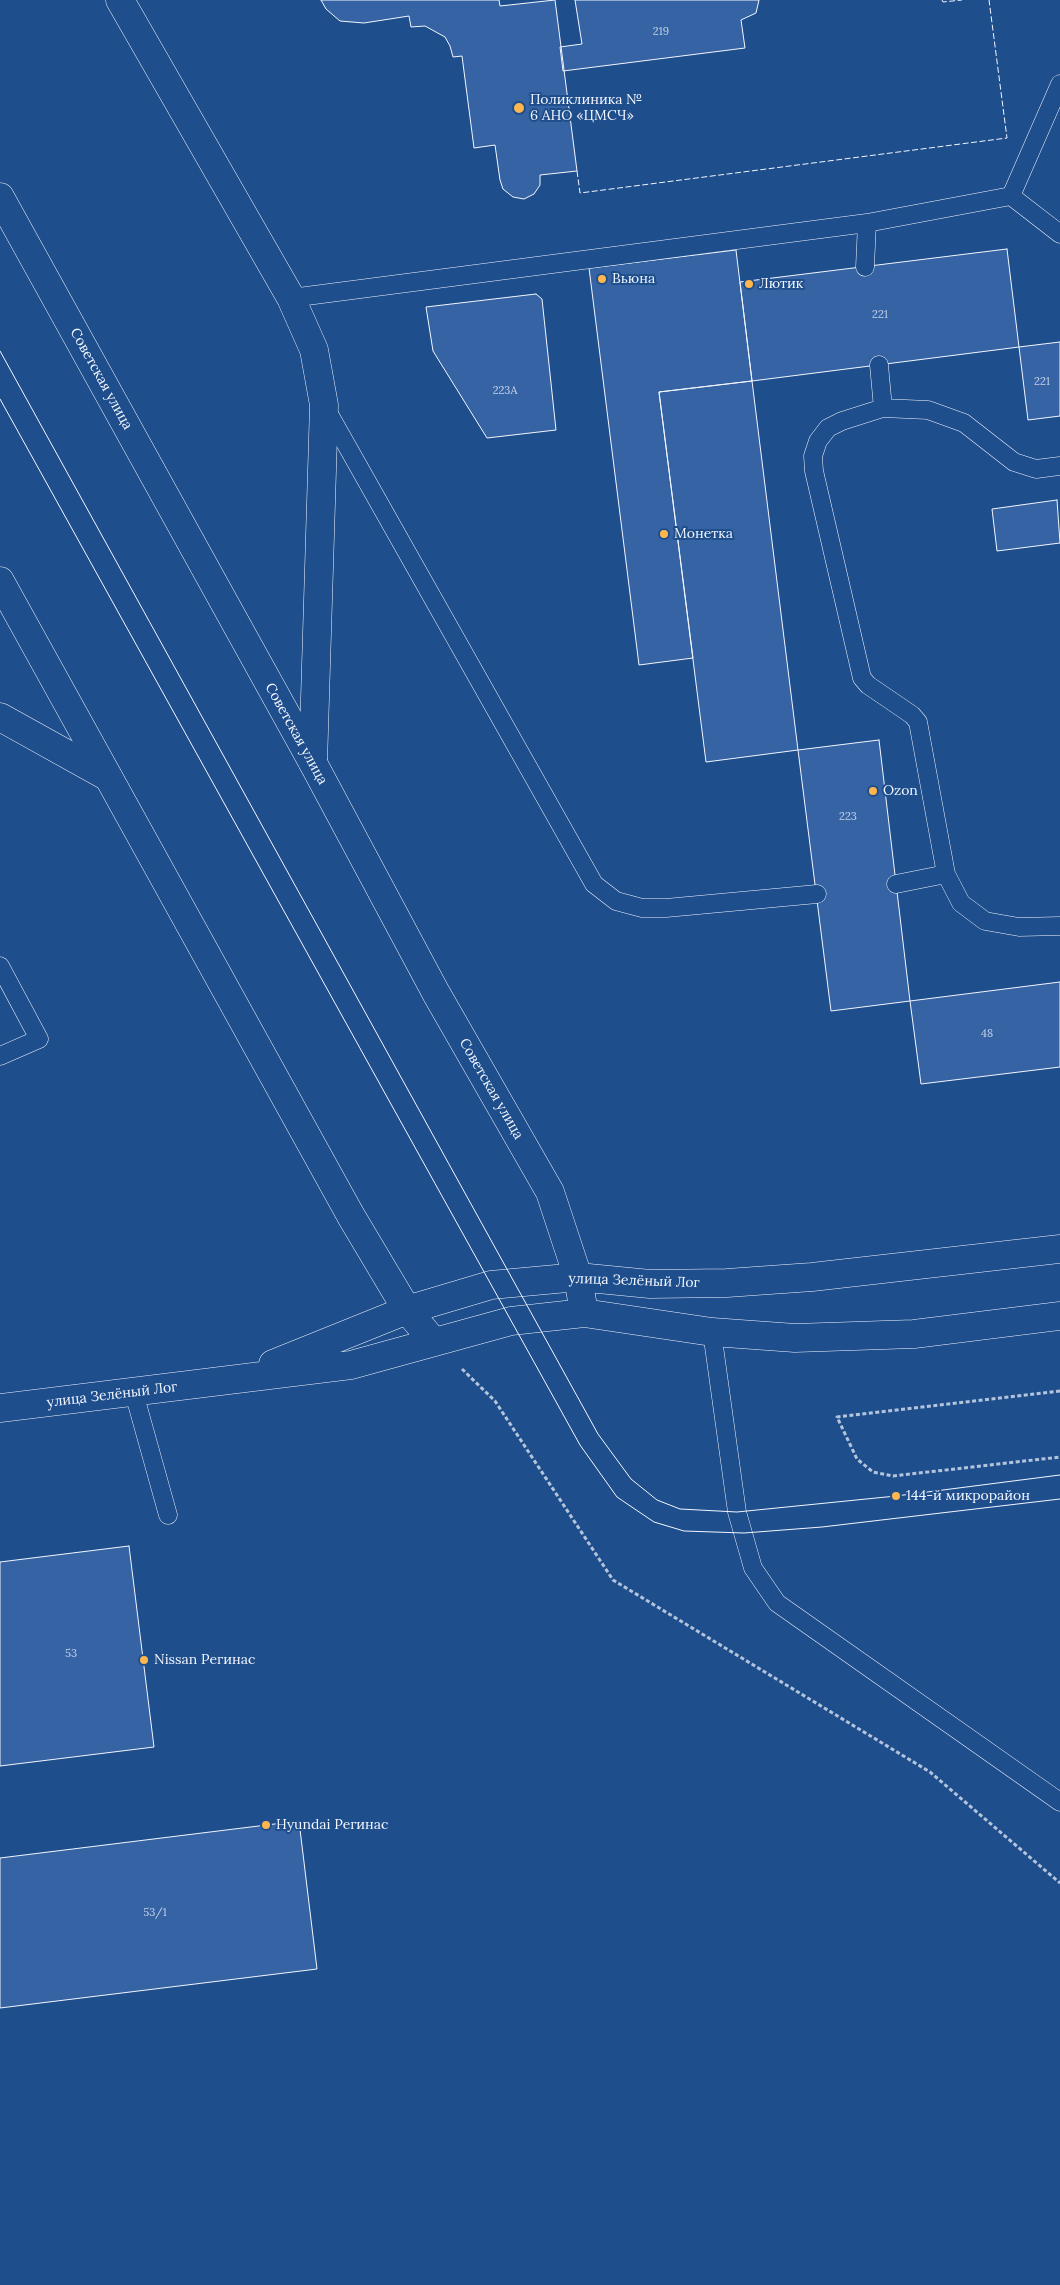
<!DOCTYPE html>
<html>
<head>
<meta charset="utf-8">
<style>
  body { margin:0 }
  canvas { display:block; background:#1f4e8c }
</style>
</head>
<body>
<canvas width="1060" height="2285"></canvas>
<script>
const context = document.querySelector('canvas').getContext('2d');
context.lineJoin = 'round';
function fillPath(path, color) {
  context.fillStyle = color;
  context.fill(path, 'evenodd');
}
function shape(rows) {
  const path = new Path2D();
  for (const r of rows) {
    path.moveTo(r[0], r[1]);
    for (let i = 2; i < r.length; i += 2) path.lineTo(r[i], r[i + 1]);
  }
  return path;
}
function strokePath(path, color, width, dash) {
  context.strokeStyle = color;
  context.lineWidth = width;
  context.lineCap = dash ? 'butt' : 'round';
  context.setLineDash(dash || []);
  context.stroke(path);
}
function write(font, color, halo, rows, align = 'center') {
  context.font = font + ' Lora,serif';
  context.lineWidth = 4;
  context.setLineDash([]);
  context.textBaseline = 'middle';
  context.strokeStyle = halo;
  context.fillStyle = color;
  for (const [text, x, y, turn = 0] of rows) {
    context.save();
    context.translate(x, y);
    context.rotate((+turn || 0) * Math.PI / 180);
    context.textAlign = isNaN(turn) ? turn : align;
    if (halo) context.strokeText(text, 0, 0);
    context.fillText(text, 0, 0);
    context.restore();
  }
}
const building = shape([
  [321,0,499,0,500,6,555,0,577,171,540,175,540,185,534,194,524,199,513,197,503,189,500,180,495,145,474,148,462,56,453,57,450,46,445,37,425,26,411,27,409,16,364,23,340,21,326,9,321,0],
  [575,0,759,0,756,13,741,20,745,48,563,71,560,47,582,44,575,0],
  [1007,249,1019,347,752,381,740,282,1007,249],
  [736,250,752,381,659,392,693,658,639,665,589,268,736,250],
  [536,294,542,299,556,430,487,438,433,351,426,307,536,294],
  [1060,342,1060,416,1028,420,1019,347,1060,342],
  [752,381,798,750,706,762,659,392,752,381],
  [1057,500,1060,543,997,551,992,509,1057,500],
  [879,740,910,1001,831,1011,798,750,879,740],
  [1060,982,1060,1067,921,1084,910,1001,1060,982],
  [129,1546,154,1747,0,1766,0,1562,129,1546],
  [299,1821,317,1969,0,2008,0,1858,299,1821]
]);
fillPath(building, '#3563a3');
strokePath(building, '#f2f6ff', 1);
const lane = shape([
  [1011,196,1060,234],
  [865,267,867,223],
  [291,298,867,223,1011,196,1060,84],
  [879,365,883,408],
  [325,407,594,884,616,901,642,908,666,908,817,894],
  [946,874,918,722,912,715,868,685,862,678,814,471,813,456,818,441,828,428,842,421,883,408,928,410,964,423,1014,462,1036,469,1060,466],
  [896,884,946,874,961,903,985,921,1019,927,1060,926],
  [0,966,39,1039,0,1056],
  [712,1332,737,1512,753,1568,777,1603,1060,1802],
  [134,1393,168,1515]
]);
const street = shape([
  [120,0,291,298,314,350,324,405,313,763],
  [0,717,108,777]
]);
const secondary = shape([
  [0,197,313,763,436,993,550,1192,578,1277,584,1313],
  [0,581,351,1216,407,1310,434,1342],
  [273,1364,407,1310,491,1285,578,1277,650,1284,727,1283,812,1277,1060,1249],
  [0,1408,351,1365,511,1321,584,1313,712,1332,795,1338,914,1334,1060,1316]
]);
strokePath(lane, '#f2f6ff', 19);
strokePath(street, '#f2f6ff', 29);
strokePath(secondary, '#f2f6ff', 29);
strokePath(shape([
  [462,1369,495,1401,613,1580,930,1772,1060,1883],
  [1060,1391,837,1417,857,1459,873,1472,893,1476,1060,1457]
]), '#b3c4dc', 3, [4, 2.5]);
strokePath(lane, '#1f4e8c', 18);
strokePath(street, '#1f4e8c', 28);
strokePath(secondary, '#1f4e8c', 28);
strokePath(shape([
  [0,351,598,1434,631,1479,657,1500,680,1509,737,1512,896,1496,1060,1475],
  [0,399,580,1445,617,1497,654,1522,684,1531,744,1533,822,1527,1060,1499]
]), '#f2f6ff', 1);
strokePath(shape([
  [942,0,943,2,962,0],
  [577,171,580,193,1007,138,989,0]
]), '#f2f6ff', 1, [6, 2.5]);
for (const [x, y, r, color] of [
  [519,108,6,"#ffb74d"],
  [602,279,5,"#ffb74d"],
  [749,284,5,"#ffb74d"],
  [664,534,5,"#ffb74d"],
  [873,791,5,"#ffb74d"],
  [896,1496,5,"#ffb74d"],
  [144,1660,5,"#ffb74d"],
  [266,1825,5,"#ffb74d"]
]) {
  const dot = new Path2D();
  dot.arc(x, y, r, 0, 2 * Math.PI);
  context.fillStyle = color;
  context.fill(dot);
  strokePath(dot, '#1f4e8c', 2);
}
write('11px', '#c3d1e8', null, [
  ["219",661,32],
  ["221",880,315],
  ["221",1042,382],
  ["223А",505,391],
  ["223",848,817],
  ["48",987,1034],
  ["53",71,1654],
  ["53/1",155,1913]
]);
write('14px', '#f2f6ff', '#1f4e8c', [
  ["Поликлиника №",530,100],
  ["6 АНО «ЦМСЧ»",530,116],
  ["Вьюна",612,279],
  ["Лютик",759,284],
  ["Монетка",674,534],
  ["Ozon",883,791],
  ["144-й микрорайон",906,1496],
  ["Nissan Регинас",154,1660],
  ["Hyundai Регинас",276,1825]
], 'left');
write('14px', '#f2f6ff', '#1f4e8c', [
  ["Советская улица",101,379,61],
  ["Советская улица",296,734,61],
  ["Советская улица",491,1089,60],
  ["улица Зелёный Лог",634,1281,2],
  ["улица Зелёный Лог",112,1395,-7]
]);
</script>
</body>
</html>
